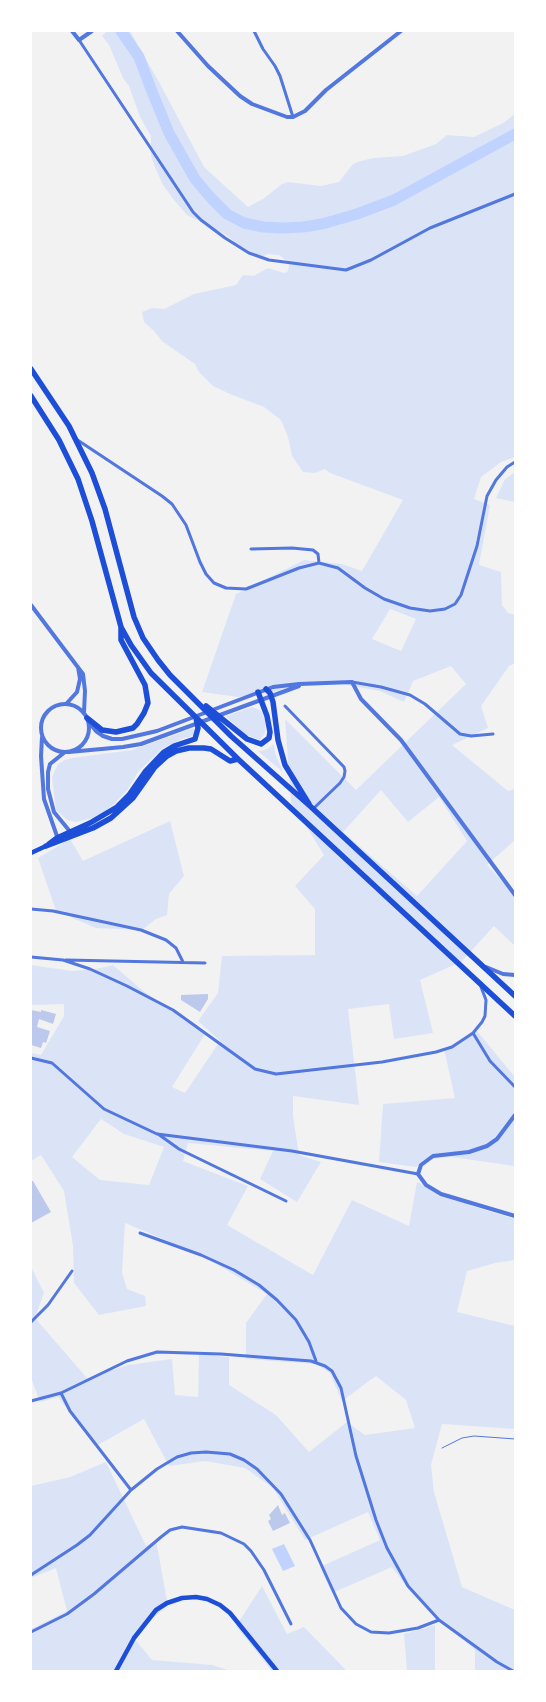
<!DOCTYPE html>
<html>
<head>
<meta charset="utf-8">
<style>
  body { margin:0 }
  #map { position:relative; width:546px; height:1702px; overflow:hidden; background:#f2f2f2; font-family:"Open Sans",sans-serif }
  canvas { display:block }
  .frame { position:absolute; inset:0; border:32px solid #fff; pointer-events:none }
</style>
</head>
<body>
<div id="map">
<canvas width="546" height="1702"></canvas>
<div class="frame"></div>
</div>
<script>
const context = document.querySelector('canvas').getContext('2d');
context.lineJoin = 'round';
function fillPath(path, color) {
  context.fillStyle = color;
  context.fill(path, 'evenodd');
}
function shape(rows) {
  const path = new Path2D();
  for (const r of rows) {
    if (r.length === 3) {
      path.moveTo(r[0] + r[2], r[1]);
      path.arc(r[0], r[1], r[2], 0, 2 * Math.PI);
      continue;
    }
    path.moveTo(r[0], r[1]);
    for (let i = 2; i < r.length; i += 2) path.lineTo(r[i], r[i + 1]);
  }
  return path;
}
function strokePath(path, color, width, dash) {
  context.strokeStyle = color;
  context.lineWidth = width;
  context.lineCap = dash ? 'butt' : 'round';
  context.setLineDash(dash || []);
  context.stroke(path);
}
fillPath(shape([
  [107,31,130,31,159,82,204,167,248,207,263,199,282,184,288,182,321,186,339,182,353,164,357,162,373,158,403,156,436,144,447,135,474,137,503,123,515,114,515,457,501,462,481,477,474,499,490,505,479,565,501,572,502,605,508,613,515,615,515,663,509,666,481,706,488,728,452,745,508,791,515,789,515,840,487,865,515,895,515,946,494,926,461,962,420,980,433,1033,394,1039,389,1004,348,1009,359,1105,293,1096,293,1116,299,1155,321,1162,297,1202,260,1179,273,1151,188,1143,183,1161,248,1186,227,1225,313,1275,352,1200,409,1226,417,1182,472,1206,515,1219,515,1260,495,1263,467,1271,457,1312,515,1326,515,1429,442,1424,431,1465,434,1492,462,1587,515,1610,515,1671,475,1671,475,1650,428,1611,410,1591,392,1567,332,1593,320,1567,380,1540,368,1512,305,1540,273,1488,245,1468,205,1461,169,1466,144,1419,96,1446,58,1397,40,1402,31,1378,31,1267,44,1293,35,1318,87,1378,128,1365,172,1359,175,1395,198,1397,199,1354,229,1357,229,1385,276,1415,309,1452,347,1422,365,1435,415,1428,406,1400,376,1376,342,1401,330,1373,316,1364,246,1359,246,1323,267,1294,201,1255,125,1223,122,1272,127,1289,145,1296,146,1306,99,1315,74,1283,73,1246,64,1191,41,1155,31,1161,31,1053,41,1055,64,1016,64,1004,31,1005,31,965,72,971,96,969,113,965,142,990,205,1034,172,1087,185,1093,220,1041,198,1021,218,993,222,956,315,955,315,909,295,886,324,855,291,802,285,719,356,790,466,684,451,666,413,681,404,702,380,691,341,684,303,686,279,691,238,697,202,692,236,594,304,560,342,564,362,571,403,500,330,473,325,469,315,473,303,472,292,456,288,437,281,420,264,407,230,394,213,386,199,372,195,364,163,342,154,331,144,322,142,312,152,308,164,309,194,294,236,285,243,275,254,276,268,268,284,273,288,271,289,265,287,261,279,255,268,254,264,256,259,256,235,243,228,236,187,215,174,200,163,185,154,165,151,155,151,136,140,117,129,86,123,78,109,45,102,36],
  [390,609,416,619,401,651,372,639],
  [381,790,408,822,439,797,467,841,417,896,343,832],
  [101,1119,124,1134,164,1147,149,1185,100,1180,72,1157],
  [515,472,515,502,496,498,505,479],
  [253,707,261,711,265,720,265,733,260,740,244,734,226,716],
  [194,728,193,735,190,737,184,738,163,748,138,772,128,789,113,805,97,817,76,822,67,820,56,810,52,777,58,764,65,760,72,758,132,750],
  [274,744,275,753,283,772,258,751,266,750],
  [170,821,184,876,169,894,167,915,156,919,142,930,96,928,56,911,38,858,70,839,83,861],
  [477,1031,515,1077,515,1166,452,1157,436,1158,416,1167,379,1162,383,1104,455,1098,444,1049],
  [106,1462,146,1546,156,1540,168,1606,150,1620,134,1638,152,1660,212,1665,231,1671,31,1671,31,1629,67,1611,56,1568,31,1578,31,1486,70,1477],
  [262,1586,287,1634,304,1627,347,1671,272,1671,236,1626],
  [435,1625,435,1671,407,1671,404,1634]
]), '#dbe4f7');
fillPath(shape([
  [284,1544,295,1566,283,1571,272,1549]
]), '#bfd3fe');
strokePath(shape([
  [121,31,139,57,151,89,169,133,195,179,211,198,227,214,244,223,263,227,283,228,303,227,322,224,357,214,394,200,515,134]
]), '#bfd3fe', 11);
fillPath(shape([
  [208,994,208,999,200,1012,181,1000,181,995],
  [31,1010,41,1012,41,1010,56,1014,53,1024,39,1019,37,1027,50,1031,46,1043,43,1042,41,1048,31,1045],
  [31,1181,33,1181,51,1212,31,1223],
  [278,1505,282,1515,285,1513,290,1523,273,1531,268,1521,271,1519,269,1515]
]), '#bdc9ec');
strokePath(shape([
  [442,1448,462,1438,474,1436,515,1439]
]), '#5277de', 1);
strokePath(shape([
  [254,31,263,49,275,66,280,76,293,117],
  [79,40,193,212,201,220,225,238,249,253,269,260,346,270,371,260,430,228,515,194],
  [76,439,162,496,172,504,186,525,200,562,206,574,214,583,226,588,246,589,299,568,319,563,338,568,365,588,384,599,410,608,430,611,445,609,455,604,461,595,477,546,487,496,496,480,507,467,515,462],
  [251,549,292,548,313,550,318,554,319,563],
  [352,682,381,687,410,695,425,704,460,734,471,736,493,734],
  [285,706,344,767,345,771,344,777,340,783,313,809],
  [31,909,53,911,141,930,166,940,176,948,183,962],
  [31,957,63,960,90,969,127,986,173,1010,255,1069,276,1074,382,1062,436,1052,452,1047,473,1033,482,1022,485,1016,486,1000,481,987],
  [66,960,205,963],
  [473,1033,490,1061,515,1087],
  [31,1058,52,1063,104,1109,157,1134,292,1151,418,1174],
  [158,1134,179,1149,286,1201],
  [140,1233,201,1255,234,1270,259,1285,277,1300,296,1320,309,1342,316,1361],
  [31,1322,48,1305,72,1271],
  [31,1401,61,1393,127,1361,157,1352,221,1354,311,1361,325,1366,332,1371,341,1388,356,1456,376,1520,387,1548,408,1586,439,1620,497,1662,513,1671],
  [131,1490,157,1469,177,1457,191,1453,206,1452,230,1454,244,1460,257,1469,281,1494,310,1540,341,1608,356,1624,371,1632,389,1633,418,1628,439,1620],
  [31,1575,77,1545,90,1535,131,1490,70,1411,61,1393],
  [31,1632,67,1614,94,1594,161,1537,170,1530,182,1527,221,1533,244,1544,251,1551,264,1570,291,1624]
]), '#5277de', 3);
strokePath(shape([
  [72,31,79,40,92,31],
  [177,31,208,66,240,96,252,104,287,117,293,117,305,111,326,90,401,31],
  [31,605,83,674,85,691,84,712],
  [67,703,77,692,80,679,78,667],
  [65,728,24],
  [88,721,96,731,103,736,112,739,122,739,157,731,273,687,299,684,352,682,361,699,401,740,515,895],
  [42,737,41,756,44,799,58,839],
  [65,752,50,764,48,772,48,789,54,812,72,834],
  [69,752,123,747,141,744,299,686],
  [486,967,503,974,515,975],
  [515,1115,497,1139,487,1146,469,1152,433,1156,421,1165,418,1174,426,1185,441,1194,515,1216]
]), '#5277de', 4);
strokePath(shape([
  [31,853,46,846],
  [116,1671,134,1638,156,1610,167,1603,182,1598,196,1597,207,1599,220,1605,230,1613,277,1671]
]), '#1d4ed8', 4.5);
strokePath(shape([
  [31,369,69,426,92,473,105,509,134,617,143,638,158,660,170,675,231,736,310,806,515,996],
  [31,396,59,440,78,479,92,521,121,627,131,645,151,673,238,759,515,1016],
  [266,689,270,693,273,702,278,740,285,765,309,804],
  [206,706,247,739,261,744,269,738,270,732,267,716,258,692],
  [87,718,102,730,116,732,133,728,137,724,144,713,148,703,145,685,121,640,121,627],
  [49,844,57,838,90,823,117,807,129,795,145,772,164,752,174,746,195,739,198,728,196,718],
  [46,846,93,828,111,818,133,798,155,767,167,756,176,751,189,748,204,748,211,749,230,761,238,759]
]), '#1d4ed8', 5.5);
</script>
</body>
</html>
